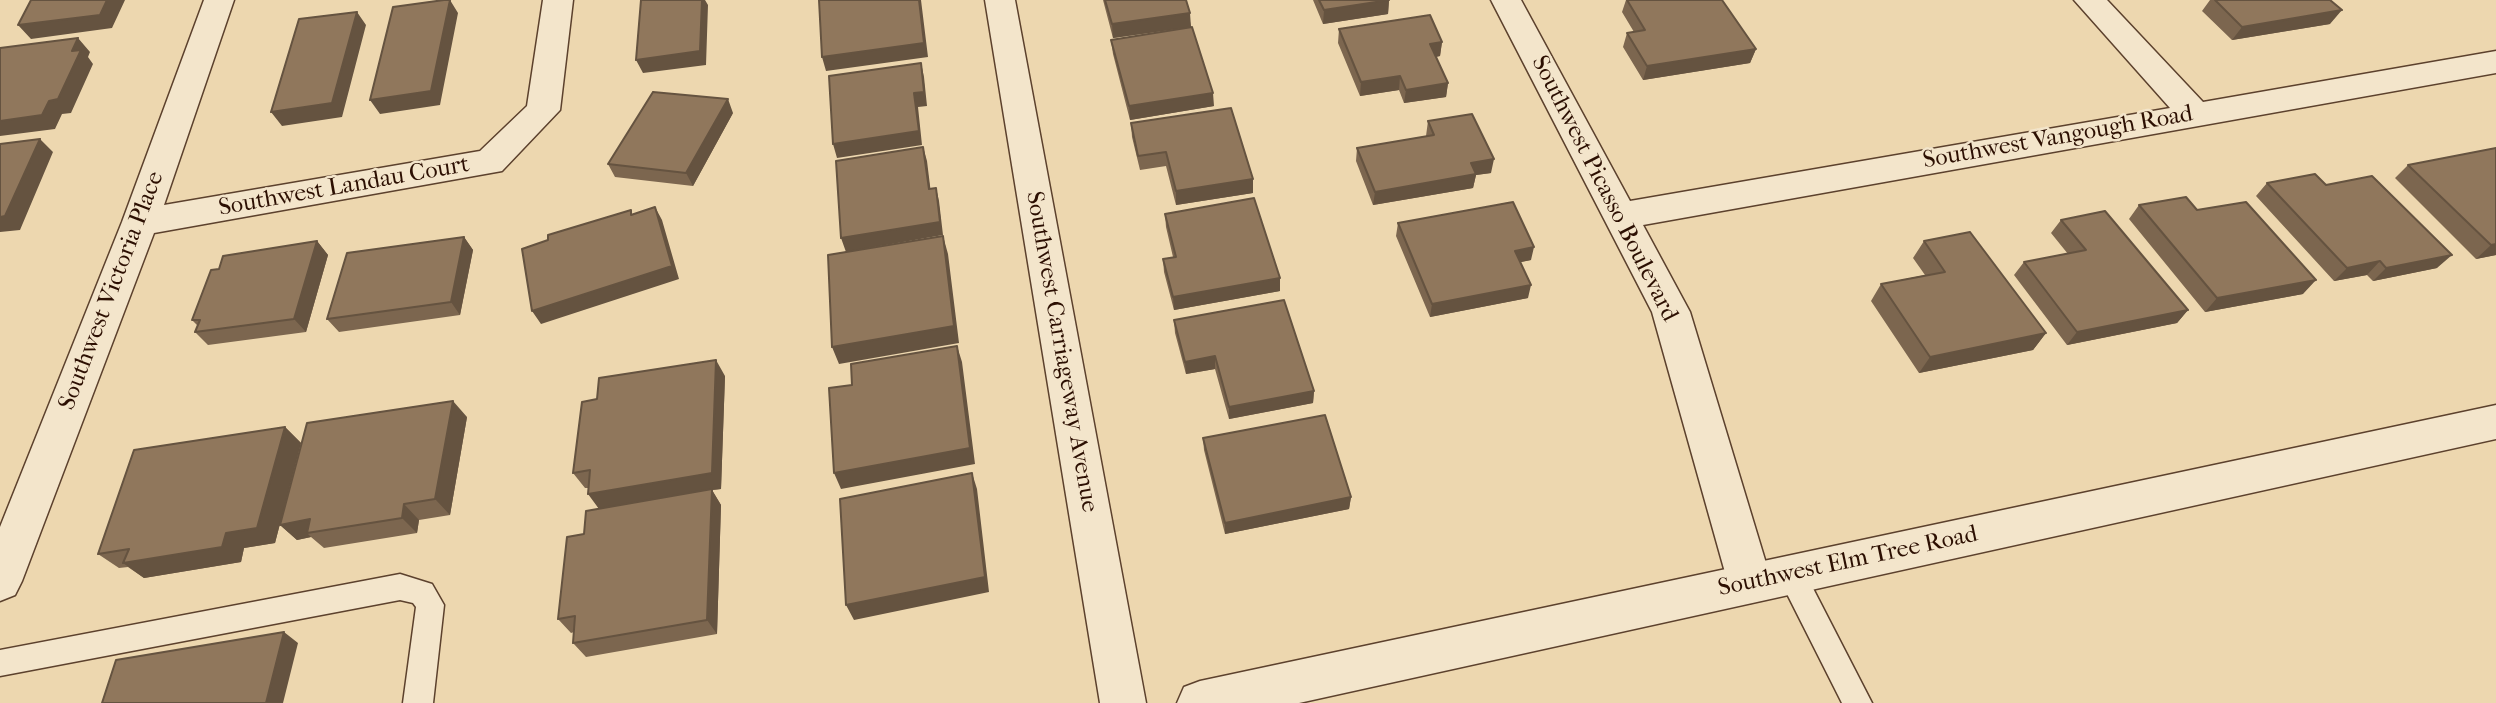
<!DOCTYPE html>
<html>
<head>
<meta charset="utf-8">
<style>
  body { margin:0 }
  canvas { display:block; background:#edd7af }
</style>
</head>
<body>
<canvas width="2496" height="703"></canvas>
<script>
const context = document.querySelector('canvas').getContext('2d');
context.lineJoin = 'round';
function shape(rows) {
  const path = new Path2D();
  for (const r of rows) {
    path.moveTo(r[0], r[1]);
    for (let i = 2; i < r.length; i += 2) path.lineTo(r[i], r[i + 1]);
  }
  return path;
}
function strokePath(path, color, width, dash) {
  context.strokeStyle = color;
  context.lineWidth = width;
  context.lineCap = dash ? 'butt' : 'round';
  context.setLineDash(dash || []);
  context.stroke(path);
}
function fillPath(path, color) {
  context.fillStyle = color;
  context.fill(path, 'evenodd');
}
function write(font, color, halo, rows, align = 'center') {
  context.font = font + ' "IM FELL French Canon",serif';
  context.lineWidth = 5;
  context.setLineDash([]);
  context.textBaseline = 'middle';
  context.strokeStyle = halo;
  context.fillStyle = color;
  for (const [text, x, y, turn = 0] of rows) {
    context.save();
    context.translate(x, y);
    context.rotate((+turn || 0) * Math.PI / 180);
    context.textAlign = isNaN(turn) ? turn : align;
    if (halo) context.strokeText(text, 0, 0);
    context.fillText(text, 0, 0);
    context.restore();
  }
}
const service = shape([
  [1791,562,1801,565,1872,703,1842,703,1777,574,1781,565,1791,562],
  [400,574,432,584,444,605,433,703,403,703,416,607,413,603,400,600,0,676,0,650,400,574]
]);
const minor = shape([
  [204,0,234,0,164,205,480,151,527,106,543,0,573,0,560,110,502,171,154,233,22,581,15,595,0,601,0,527,122,222,204,0],
  [985,0,1015,0,1146,703,1100,703,985,0],
  [1491,0,1521,0,1630,201,2170,108,2074,0,2107,0,2203,102,2496,51,2496,73,1643,225,1690,312,1772,583,1765,597,1750,603,1735,597,1728,583,1652,312,1491,0]
]);
const tertiary = shape([
  [2496,405,2496,439,1299,703,1177,703,1184,687,1200,681,2496,405]
]);
strokePath(service, '#5c412d', 3);
strokePath(minor, '#5c412d', 3);
strokePath(tertiary, '#5c412d', 3);
fillPath(service, '#f3e5cb');
fillPath(minor, '#f3e5cb');
fillPath(tertiary, '#f3e5cb');
fillPath(shape([
  [1103,0,1186,0,1191,27,1113,38],
  [1313,0,1389,0,1388,14,1323,24],
  [1626,0,1722,0,1756,49,1750,63,1643,80,1623,47,1627,33,1634,32,1622,12],
  [2210,0,2330,0,2330,24,2232,40,2202,11],
  [1339,29,1442,42,1440,56,1436,57,1448,83,1446,97,1404,103,1399,90,1360,96,1338,43],
  [1111,40,1214,106,1130,120,1113,54],
  [733,113,693,186,615,177,608,164],
  [1428,121,1491,173,1476,175,1473,188,1373,205,1356,161,1357,148,1426,136],
  [1131,123,1253,193,1176,205,1166,166,1140,170,1132,137],
  [2496,149,2496,255,2476,259,2395,178,2408,165],
  [2267,183,2326,185,2437,268,2373,281,2367,275,2334,281,2256,196],
  [2139,205,2197,210,2303,294,2205,312,2129,219],
  [1165,214,1280,278,1280,291,1174,310,1164,272,1163,259,1173,257,1166,227],
  [2061,220,2188,310,2177,323,2067,345,2014,275,2024,262,2068,254,2051,233],
  [1398,223,1531,260,1520,262,1528,298,1430,317,1396,236],
  [464,237,473,250,460,315,339,332,327,319],
  [317,241,328,255,306,332,208,345,195,332,198,326,192,320],
  [1924,241,2046,333,2033,350,1919,373,1871,301,1881,284,1925,275,1913,258],
  [1174,320,1314,391,1313,403,1229,419,1215,369,1186,374,1175,333],
  [725,376,721,489,712,490,721,505,717,634,586,657,573,643,574,632,571,633,558,619,599,509,588,488,585,488,573,473],
  [467,417,450,515,419,520,417,533,324,548,311,537,297,540,280,525],
  [285,427,301,443,275,543,244,548,241,562,144,578,128,567,119,568,98,554],
  [1203,438,1351,497,1349,509,1225,534,1204,450]
]), '#7c664f');
fillPath(shape([
  [107,0,125,0,112,28,31,39,18,25],
  [450,0,458,13,440,105,380,114,370,100],
  [702,0,705,0,708,5,706,65,643,73,636,60],
  [919,0,921,0,928,57,826,71,822,57],
  [1389,0,1388,14,1323,24,1324,10],
  [2342,10,2330,24,2232,40,2242,27],
  [357,12,366,25,342,117,282,126,271,112],
  [1190,13,1191,27,1113,38,1112,24],
  [78,38,90,52,88,57,93,64,71,113,62,114,55,129,0,136,0,121,49,101],
  [1442,42,1440,56,1428,58,1430,44],
  [1756,49,1750,63,1643,80,1647,66],
  [921,63,924,77,927,106,918,107,922,145,837,158,833,144],
  [1400,76,1399,90,1360,96,1361,82],
  [1448,83,1446,97,1404,103,1406,90],
  [1213,93,1214,106,1130,120,1129,106],
  [728,99,733,113,693,186,686,173],
  [40,139,53,152,20,230,0,232,0,217],
  [923,147,927,161,932,202,929,189],
  [1494,159,1491,173,1476,175,1473,188,1373,205,1375,192,1471,163],
  [1253,179,1253,193,1176,205,1176,191],
  [936,188,939,201,943,235,846,252,841,238],
  [655,207,662,220,679,279,541,324,532,311],
  [943,236,948,254,959,343,839,364,832,347],
  [464,237,473,250,460,315,451,302],
  [317,241,328,255,306,332,294,319],
  [2496,244,2496,255,2476,259,2491,245],
  [1534,247,1531,260,1512,264,1515,251],
  [2452,255,2437,268,2373,281,2386,268],
  [2380,261,2367,275,2334,281,2347,268],
  [1280,278,1280,291,1174,310,1173,297],
  [2316,280,2303,294,2205,312,2217,298],
  [1531,285,1528,298,1430,317,1432,304],
  [2188,310,2177,323,2067,345,2077,332],
  [2046,333,2033,350,1919,373,1930,357],
  [957,346,962,362,975,464,841,489,834,473],
  [1215,356,1215,369,1186,374,1185,362],
  [716,360,725,376,721,489,712,490,721,505,717,634,707,620,599,509,588,494],
  [1314,391,1313,403,1229,419,1229,407],
  [453,401,467,417,450,515,435,499],
  [285,427,301,443,275,543,244,548,241,562,144,578,123,563,226,533],
  [972,473,977,489,989,592,854,620,846,605],
  [1351,497,1349,509,1225,534,1225,523],
  [404,504,419,520,417,533,402,518],
  [310,519,307,533,311,537,297,540,280,525],
  [284,632,298,643,283,703,266,703]
]), '#655340');
const building = shape([
  [31,0,107,0,100,15,18,25,31,0],
  [444,0,450,0,431,91,370,100,393,7,444,0],
  [641,0,702,0,700,51,636,60,641,0],
  [819,0,919,0,924,43,822,57,819,0],
  [1105,0,1186,0,1190,13,1112,24,1105,0],
  [1319,0,1389,0,1324,10,1319,0],
  [1627,0,1722,0,1756,49,1647,66,1627,33,1645,30,1627,0],
  [2215,0,2330,0,2342,10,2242,27,2215,0],
  [357,12,332,103,271,112,299,19,357,12],
  [1430,15,1442,42,1430,44,1448,83,1406,90,1400,76,1361,82,1339,29,1430,15],
  [1192,27,1213,93,1129,106,1111,40,1192,27],
  [78,38,72,51,81,50,58,99,49,101,42,115,0,121,0,48,78,38],
  [921,63,924,92,914,93,919,131,833,144,829,76,921,63],
  [653,92,728,99,686,173,608,164,653,92],
  [1231,108,1253,179,1176,191,1166,152,1138,156,1131,123,1231,108],
  [1472,114,1494,159,1471,163,1476,174,1375,192,1357,148,1434,135,1428,121,1472,114],
  [40,139,5,216,0,217,0,144,40,139],
  [923,147,929,189,936,188,940,222,841,238,836,161,923,147],
  [2496,148,2496,244,2491,245,2408,165,2496,148],
  [2315,174,2326,185,2372,176,2452,255,2386,268,2380,261,2347,268,2267,183,2315,174],
  [2186,197,2197,210,2246,202,2316,280,2217,298,2139,205,2186,197],
  [1254,198,1280,278,1173,297,1163,259,1176,257,1165,214,1254,198],
  [1513,202,1534,247,1515,251,1531,285,1432,304,1398,223,1513,202],
  [655,207,672,266,532,311,522,249,548,240,548,235,631,210,631,215,655,207],
  [2105,211,2188,310,2077,332,2024,262,2086,250,2061,220,2105,211],
  [1970,232,2046,333,1930,357,1881,284,1945,272,1924,241,1970,232],
  [943,236,954,326,832,347,828,255,943,236],
  [464,237,451,302,327,319,347,253,464,237],
  [317,241,294,319,195,332,200,320,192,320,211,270,219,269,223,256,317,241],
  [1284,300,1314,391,1229,407,1215,356,1185,362,1174,320,1284,300],
  [957,346,970,448,834,473,829,388,852,385,851,364,957,346],
  [716,360,712,473,588,494,590,470,573,473,582,402,597,399,599,378,716,360],
  [453,401,435,499,404,504,402,518,307,533,310,519,280,525,307,423,453,401],
  [1325,415,1351,497,1225,523,1203,438,1325,415],
  [285,427,257,528,226,533,222,547,123,563,129,549,98,554,134,450,285,427],
  [972,473,985,577,846,605,840,499,972,473],
  [712,489,707,620,573,643,575,616,558,619,567,537,584,534,586,511,712,489],
  [284,632,266,703,102,703,116,660,284,632]
]);
fillPath(building, '#90775c');
strokePath(building, '#655340', 2);
write('24px', '#2c0f02', '#f3e5cb', [
  ["Southwest Vangough Road",2058,138,-10],
  ["Southwest Landau Court",344,187,-10],
  ["Southwest Picasso Boulevard",1604,189,63],
  ["Southwest Victoria Place",112,291,-69],
  ["Southwest Carriageway Avenue",1061,352,80],
  ["Southwest Elm Tree Road",1848,562,-12]
]);
</script>
</body>
</html>
